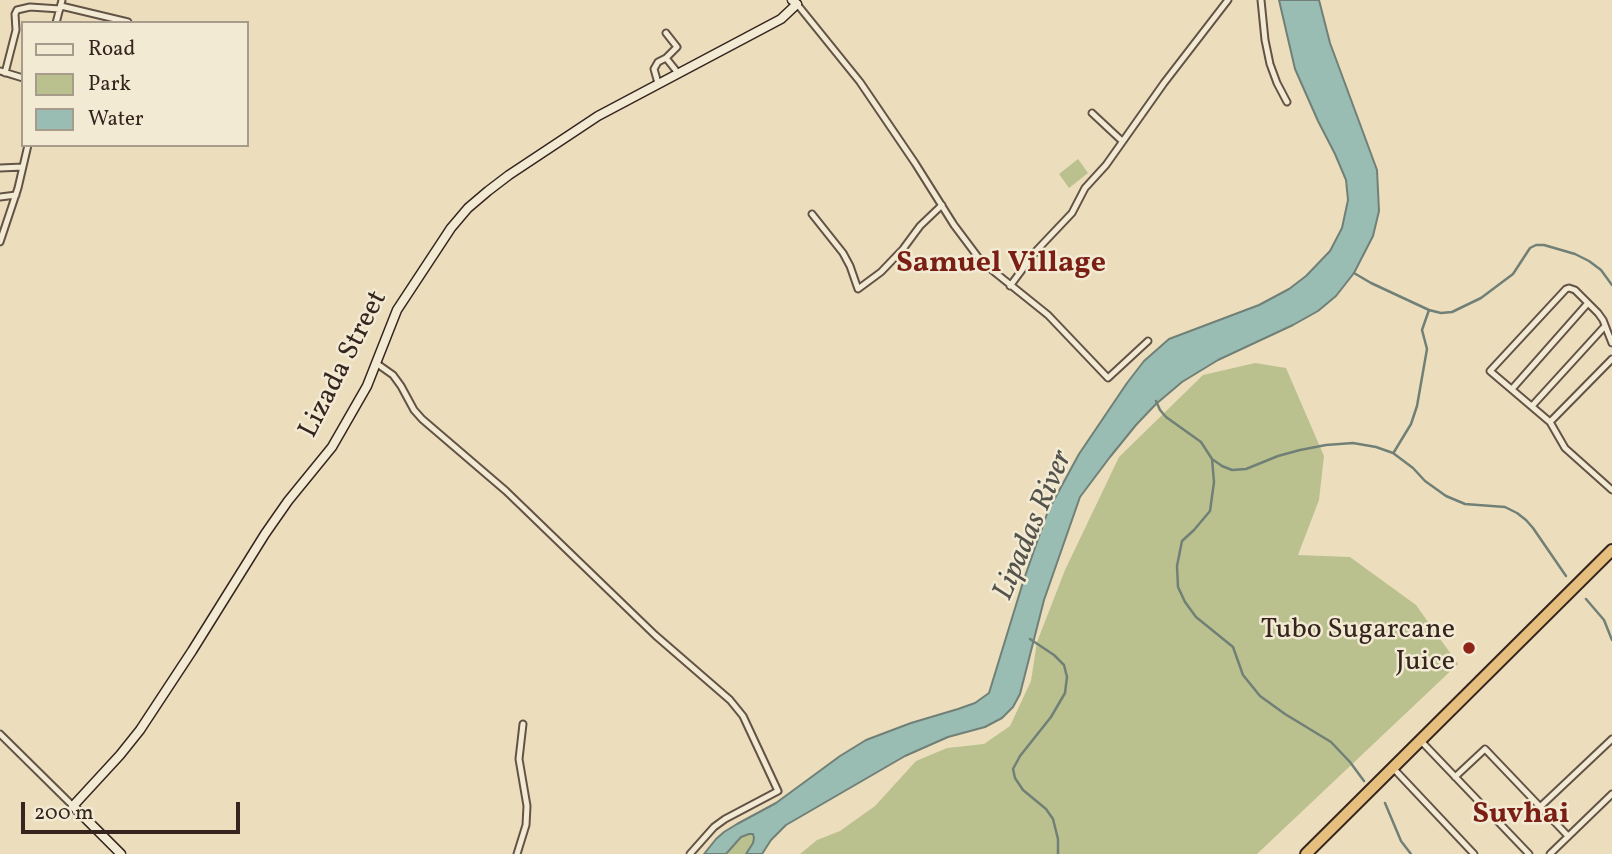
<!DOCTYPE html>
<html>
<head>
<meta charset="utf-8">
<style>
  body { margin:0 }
  #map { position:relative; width:1612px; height:854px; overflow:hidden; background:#ecdebd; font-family:Vollkorn,serif }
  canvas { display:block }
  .legend { position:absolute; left:21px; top:21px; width:228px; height:126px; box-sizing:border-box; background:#f3ead4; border:2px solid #a79b8b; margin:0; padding:9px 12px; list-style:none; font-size:21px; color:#35251e }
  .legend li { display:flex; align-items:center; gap:14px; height:35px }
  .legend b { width:35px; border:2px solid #a79b8b }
  .scale { position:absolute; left:21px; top:802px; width:219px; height:32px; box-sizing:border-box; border:4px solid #35251e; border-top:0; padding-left:9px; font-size:21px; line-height:24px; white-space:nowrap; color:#35251e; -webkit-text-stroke:5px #f3ead4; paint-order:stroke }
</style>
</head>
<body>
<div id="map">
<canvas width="1612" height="854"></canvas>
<ul class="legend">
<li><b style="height:9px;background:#f3ead4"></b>Road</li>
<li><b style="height:19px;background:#bac18f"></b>Park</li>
<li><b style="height:19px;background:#99bcb3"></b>Water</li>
</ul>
<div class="scale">200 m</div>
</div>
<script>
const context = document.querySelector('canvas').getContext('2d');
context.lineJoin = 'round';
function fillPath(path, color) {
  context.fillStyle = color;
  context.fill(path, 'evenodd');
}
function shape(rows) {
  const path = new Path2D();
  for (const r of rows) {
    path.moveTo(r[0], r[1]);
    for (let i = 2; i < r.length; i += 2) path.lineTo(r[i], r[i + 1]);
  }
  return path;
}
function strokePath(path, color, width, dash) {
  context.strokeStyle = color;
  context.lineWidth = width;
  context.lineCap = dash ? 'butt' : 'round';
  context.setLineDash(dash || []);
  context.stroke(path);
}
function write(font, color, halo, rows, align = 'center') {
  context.font = font + ' Vollkorn,serif';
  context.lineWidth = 5;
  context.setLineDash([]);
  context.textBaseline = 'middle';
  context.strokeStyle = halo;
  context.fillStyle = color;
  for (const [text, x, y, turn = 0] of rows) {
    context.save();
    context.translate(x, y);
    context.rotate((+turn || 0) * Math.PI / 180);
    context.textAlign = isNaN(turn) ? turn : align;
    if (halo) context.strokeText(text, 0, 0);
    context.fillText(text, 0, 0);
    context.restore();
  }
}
fillPath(shape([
  [1078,159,1088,173,1069,188,1059,174],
  [1255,363,1286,368,1324,456,1319,500,1298,555,1350,557,1416,605,1458,664,1257,854,800,854,817,840,840,831,875,806,916,761,947,748,984,744,1010,726,1031,681,1037,642,1065,570,1119,457,1203,375],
  [749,834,753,834,754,838,753,843,746,854,726,854,741,837]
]), '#bac18f');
const water = shape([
  [1279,0,1319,0,1330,43,1377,170,1379,211,1373,236,1354,273,1336,296,1318,311,1293,325,1218,360,1182,382,1156,404,1136,425,1110,457,1080,497,1044,600,1020,694,1013,707,1002,718,985,727,948,737,905,756,786,825,771,840,762,854,746,854,753,843,754,838,753,834,749,834,741,837,726,854,704,854,716,839,724,832,737,824,776,803,840,756,866,740,911,723,958,709,975,703,989,693,1024,579,1048,511,1079,454,1127,383,1144,361,1169,339,1259,305,1289,289,1306,276,1330,251,1342,228,1348,200,1346,180,1335,154,1318,121,1295,69,1279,0]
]);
fillPath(water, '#99bcb3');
strokePath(water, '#718077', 2);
strokePath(shape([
  [1354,273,1371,283,1429,310,1441,313,1452,312,1481,298,1513,274,1530,248,1536,245,1544,245,1575,254,1589,261,1601,270,1612,285],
  [1156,401,1160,410,1166,417,1201,442,1212,459,1214,482,1210,511,1194,530,1182,541,1177,566,1178,587,1185,602,1196,617,1233,647,1243,675,1260,696,1285,714,1331,742,1350,762,1364,781],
  [1394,452,1411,424,1417,406,1427,349,1422,330,1429,310],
  [1212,459,1222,466,1232,470,1246,469,1278,456,1300,450,1326,445,1353,443,1376,447,1393,453,1413,468,1425,481,1446,496,1465,504,1505,507,1517,513,1526,520,1533,528,1566,576],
  [1586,599,1604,620,1612,640],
  [1030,639,1054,655,1064,665,1067,677,1065,693,1051,717,1020,756,1013,769,1015,778,1023,790,1046,809,1053,819,1058,839,1058,854],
  [1385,803,1401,841,1411,854]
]), '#718077', 2.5);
const street = shape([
  [1261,0,1265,40,1270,64,1277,83,1287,102],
  [797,4,860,82,915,163,954,225,978,257,987,266,1048,315,1108,378,1148,341],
  [61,6,128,22],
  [56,23,62,0],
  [666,33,677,47,666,58,678,73],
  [0,71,23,78],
  [5,73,16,30,15,14,17,10,30,7,60,9],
  [658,83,654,69,658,62,666,58],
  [1092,113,1122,141],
  [0,168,23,167],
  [0,197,16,195],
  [812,214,843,253,850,266,858,289,881,272,903,249,920,226,942,205],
  [0,242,18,188,28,145],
  [1010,286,1036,251,1072,213,1085,188,1106,165,1164,83,1228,0],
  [1612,343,1603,320,1598,313,1575,290,1569,288,1566,289,1490,371,1550,422,1565,448,1612,490],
  [376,363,393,375,401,386,414,410,422,419,506,491,655,635,730,700,743,716,778,791,725,819,714,827,690,854],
  [1512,389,1588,303],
  [1532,406,1605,326],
  [1550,422,1612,359],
  [0,734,73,806],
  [1421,741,1529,854],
  [1393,768,1474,854],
  [1455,777,1485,749,1568,836],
  [1540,807,1612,739],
  [517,854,526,825,527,806,519,759,523,724],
  [1550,854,1612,794]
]);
const secondary = shape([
  [121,854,73,806,120,755,140,730,192,651,265,534,288,501,332,447,367,386,397,310,451,228,468,208,488,191,509,175,598,116,781,19,797,4,792,0]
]);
const highway = shape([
  [1306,854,1612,550]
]);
strokePath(street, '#635346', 9);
strokePath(secondary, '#35251e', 11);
strokePath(highway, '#35251e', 14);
strokePath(street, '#f3ead4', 5);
strokePath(secondary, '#f3ead4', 8);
strokePath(highway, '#e6bf7e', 10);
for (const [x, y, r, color] of [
  [1469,648,7,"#8f2418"]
]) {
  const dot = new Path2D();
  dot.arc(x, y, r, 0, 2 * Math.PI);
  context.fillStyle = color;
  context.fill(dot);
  strokePath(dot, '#f3ead4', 2.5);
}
write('28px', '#35251e', '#f3ead4', [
  ["Lizada Street",345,365,-63]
]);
write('28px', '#35251e', '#f3ead4', [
  ["Tubo Sugarcane",1455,632],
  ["Juice",1455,664]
], 'right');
write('bold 30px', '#7a1f14', '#f3ead4', [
  ["Samuel Village",1001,265],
  ["Suvhai",1521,816]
]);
write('italic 30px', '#53524b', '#f3ead4', [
  ["Lipadas River",1035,526,-67]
]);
</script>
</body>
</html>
